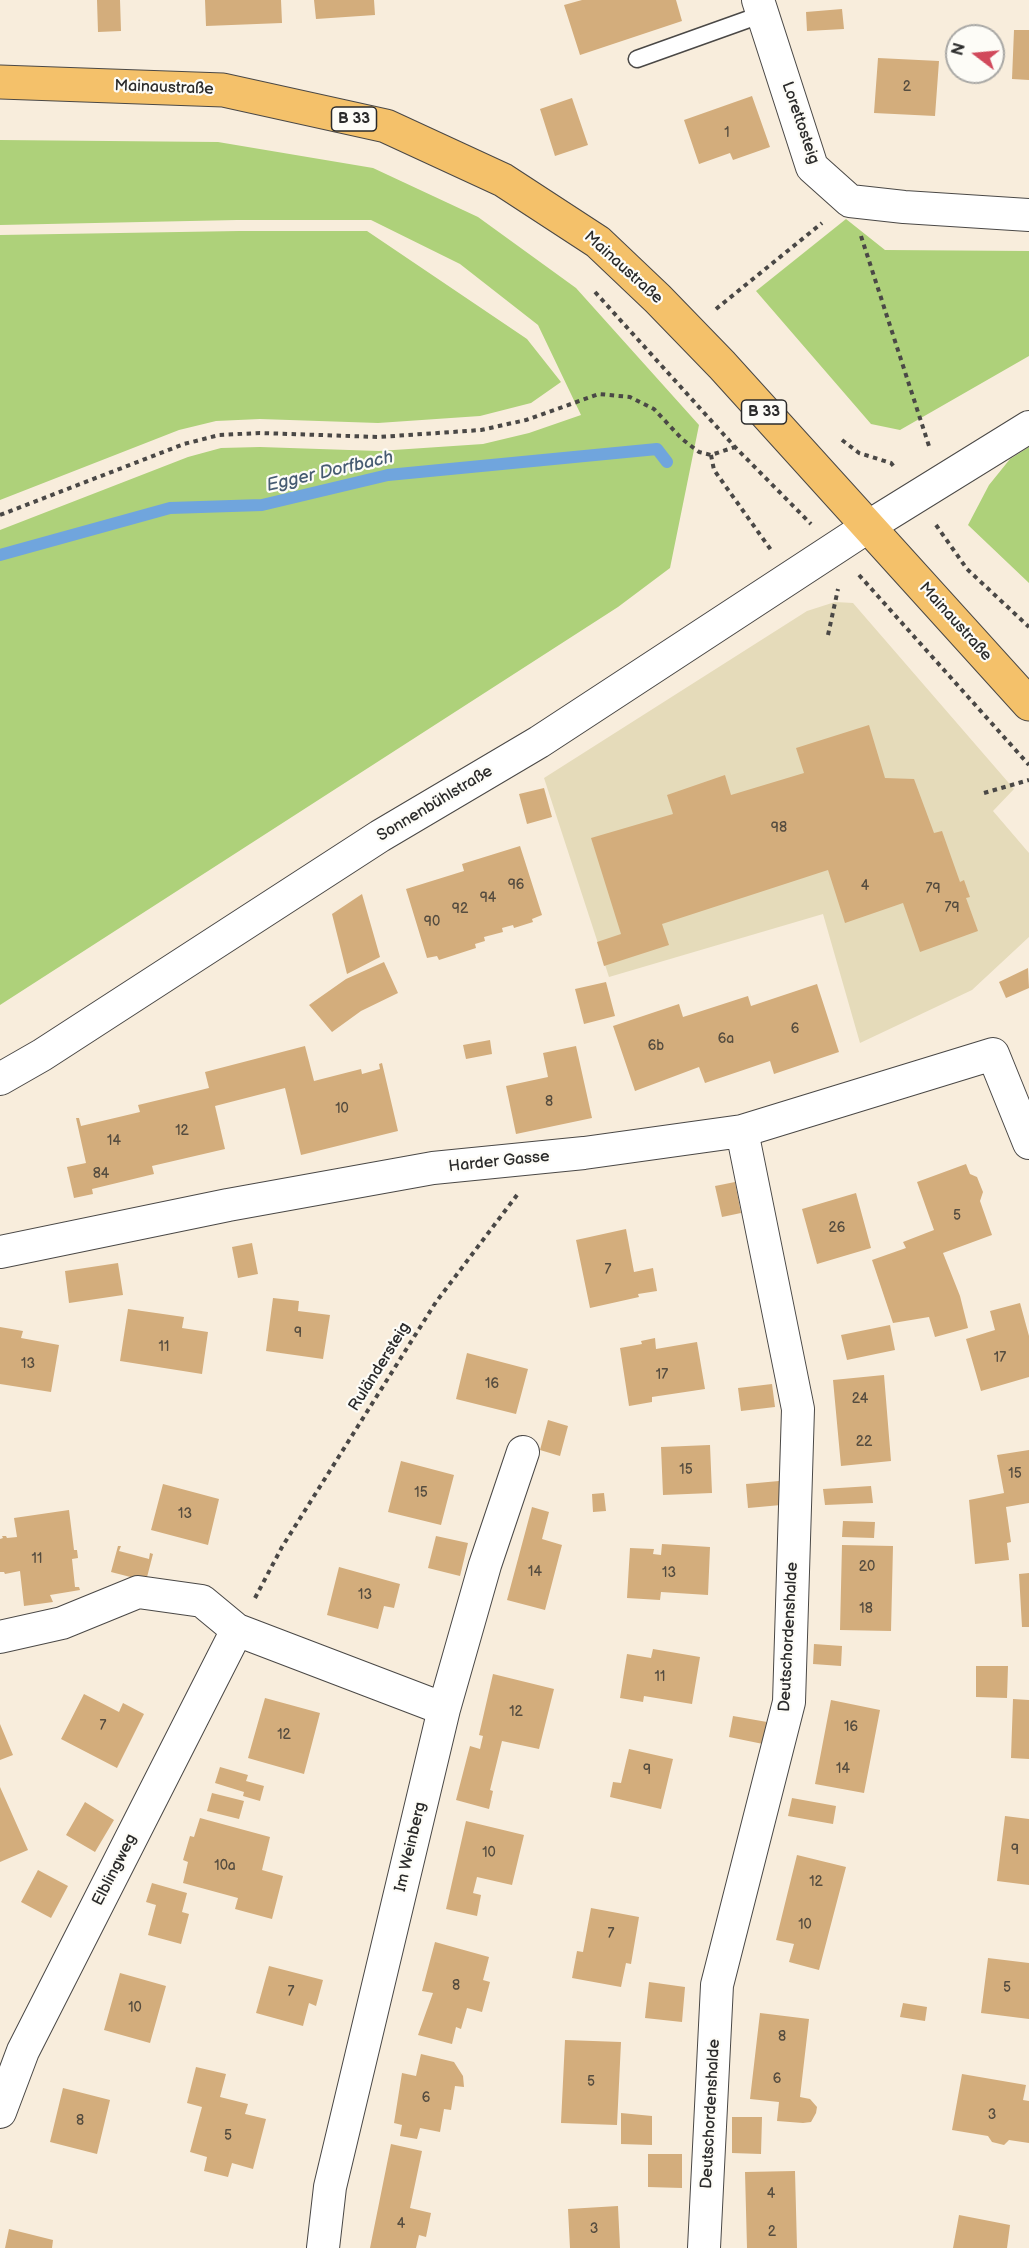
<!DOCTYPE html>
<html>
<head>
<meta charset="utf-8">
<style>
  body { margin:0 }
  #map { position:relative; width:1029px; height:2248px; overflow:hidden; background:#f8eddc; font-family:"Balsamiq Sans",sans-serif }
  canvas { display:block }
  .north { position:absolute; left:945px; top:24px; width:60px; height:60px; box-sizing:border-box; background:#fdfcf7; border:2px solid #a9a8a5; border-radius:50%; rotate:286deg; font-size:16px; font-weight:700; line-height:24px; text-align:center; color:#2b2b2b }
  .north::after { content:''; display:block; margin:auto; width:21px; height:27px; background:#d1495b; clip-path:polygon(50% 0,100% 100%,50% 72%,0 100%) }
</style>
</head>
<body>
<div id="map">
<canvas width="1029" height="2248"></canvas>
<div class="north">N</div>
</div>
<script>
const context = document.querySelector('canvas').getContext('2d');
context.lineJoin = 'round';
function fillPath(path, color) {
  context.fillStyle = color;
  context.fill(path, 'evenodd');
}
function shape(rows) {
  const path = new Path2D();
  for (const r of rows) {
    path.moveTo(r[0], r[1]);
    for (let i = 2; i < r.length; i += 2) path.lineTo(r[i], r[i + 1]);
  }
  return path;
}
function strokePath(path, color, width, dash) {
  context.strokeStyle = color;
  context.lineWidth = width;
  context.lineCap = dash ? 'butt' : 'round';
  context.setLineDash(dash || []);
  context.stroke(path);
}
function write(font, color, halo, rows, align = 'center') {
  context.font = font + ' "Balsamiq Sans",sans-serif';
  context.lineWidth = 4.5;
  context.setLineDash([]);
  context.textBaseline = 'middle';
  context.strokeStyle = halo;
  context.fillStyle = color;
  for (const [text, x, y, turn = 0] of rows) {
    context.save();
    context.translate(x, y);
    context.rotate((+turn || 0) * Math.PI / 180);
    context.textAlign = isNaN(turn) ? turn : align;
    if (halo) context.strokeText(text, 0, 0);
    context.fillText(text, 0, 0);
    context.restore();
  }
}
fillPath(shape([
  [835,602,853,603,1014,789,993,811,1029,853,1029,937,972,990,860,1043,823,914,609,977,544,778,807,611]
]), '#e5dbba');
fillPath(shape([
  [0,140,218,142,373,168,478,217,576,288,699,425,670,568,618,607,0,1005,0,530,188,457,221,448,260,447,379,451,483,444,529,433,581,415,538,325,460,264,371,220,237,220,0,225],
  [846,219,885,250,1029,251,1029,356,900,430,871,424,756,291],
  [239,231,367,231,527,339,561,382,531,403,480,416,378,423,260,419,216,421,179,430,0,500,0,235],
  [1029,447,1029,583,968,525,989,485,1010,459]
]), '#aed17a');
strokePath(shape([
  [0,555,170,508,262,505,388,475,657,449,667,462]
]), '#70a5dd', 12);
fillPath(shape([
  [97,0,120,0,121,31,98,32],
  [205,0,281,0,282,23,206,26],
  [314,0,374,0,375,15,316,19],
  [582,0,676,0,682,21,580,55,564,5],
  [842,9,844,29,807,31,806,12],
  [1014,30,1029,30,1029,80,1012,79],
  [878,58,939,61,935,116,874,113],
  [752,96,770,147,733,160,730,153,699,164,684,120],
  [572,98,588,145,555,156,540,109],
  [869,725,885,778,914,779,934,833,942,831,960,882,964,880,970,897,966,898,978,931,920,952,903,903,845,923,828,870,662,924,669,945,604,966,597,942,621,934,591,838,673,814,667,795,725,775,731,795,804,773,796,748],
  [544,788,552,817,527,824,519,794],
  [520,846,542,915,532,919,533,922,514,928,513,925,502,928,503,932,484,937,485,941,475,944,476,948,439,960,437,956,427,958,406,889,464,871,462,864],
  [362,894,380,957,347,974,332,914],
  [384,962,398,993,361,1011,332,1032,309,1005,346,979],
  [1028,968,1029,988,1006,998,999,982],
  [606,982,615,1016,584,1024,575,989],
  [817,984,839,1052,774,1074,770,1061,705,1083,699,1067,635,1091,613,1026,679,1004,683,1017,748,996,751,1006],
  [490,1040,492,1054,466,1059,463,1045],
  [305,1046,314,1081,361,1069,362,1074,380,1069,379,1064,382,1063,398,1131,301,1155,285,1088,215,1106,225,1149,152,1166,154,1174,92,1189,93,1194,74,1198,67,1167,86,1163,76,1118,79,1118,81,1126,140,1112,138,1105,209,1088,205,1072],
  [576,1046,592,1118,516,1134,506,1086,548,1077,543,1053],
  [966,1164,970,1174,977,1177,983,1192,980,1201,992,1235,943,1253,960,1296,968,1328,935,1337,929,1317,893,1323,872,1260,906,1248,903,1242,934,1230,917,1182],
  [735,1182,741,1213,722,1217,715,1186],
  [856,1193,871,1248,817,1264,802,1209],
  [626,1229,634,1272,653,1268,657,1291,638,1294,639,1297,590,1308,576,1240],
  [252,1243,258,1274,238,1278,232,1247],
  [118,1263,123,1295,69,1303,65,1271],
  [273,1298,299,1301,298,1311,330,1315,323,1359,266,1351],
  [1020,1303,1029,1336,1029,1377,981,1391,966,1339,995,1330,990,1311],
  [128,1309,184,1317,182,1328,208,1332,202,1374,120,1361],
  [890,1325,895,1350,847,1360,841,1335],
  [0,1327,23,1331,21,1338,59,1345,51,1392,0,1384],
  [655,1338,656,1349,697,1342,705,1389,652,1397,652,1402,629,1406,620,1348,642,1344,641,1341],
  [467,1353,528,1369,516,1414,456,1399],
  [884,1375,891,1461,841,1466,833,1380],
  [772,1384,775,1407,741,1411,738,1388],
  [548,1420,568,1426,560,1456,540,1450],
  [710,1445,712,1493,663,1495,661,1447],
  [1029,1450,1029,1503,1006,1507,1011,1542,1007,1543,1009,1560,975,1564,969,1500,1004,1493,997,1455],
  [401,1461,454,1475,441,1525,388,1512],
  [779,1481,781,1505,748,1508,746,1484],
  [163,1484,219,1499,208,1545,151,1530],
  [871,1486,873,1503,825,1505,823,1489],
  [604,1493,606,1511,593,1512,592,1494],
  [532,1507,549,1512,542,1539,562,1545,545,1610,507,1600],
  [69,1510,74,1550,77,1550,78,1558,72,1559,75,1587,79,1587,80,1590,50,1595,53,1602,24,1606,20,1571,5,1574,4,1572,0,1572,0,1539,3,1538,2,1536,6,1536,7,1538,17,1537,14,1518],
  [843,1521,875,1522,874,1538,842,1537],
  [436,1536,468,1543,460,1576,428,1568],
  [662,1544,710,1547,708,1595,661,1592,660,1600,627,1598,630,1548,654,1549,653,1554,661,1555],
  [842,1545,893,1546,891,1631,840,1630],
  [118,1546,121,1546,119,1551,149,1559,150,1553,153,1554,146,1581,111,1572],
  [339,1567,400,1584,394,1608,384,1606,378,1629,327,1615],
  [1029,1573,1029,1627,1022,1627,1019,1574],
  [814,1644,842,1646,841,1666,813,1664],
  [653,1649,700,1657,692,1704,644,1696,643,1702,620,1698,627,1654,651,1658],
  [976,1666,1008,1666,1007,1698,976,1697],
  [493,1674,554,1689,539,1749,502,1741,490,1790,493,1791,489,1809,456,1800,470,1746,480,1749,483,1736,479,1735],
  [84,1694,119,1712,123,1703,144,1714,117,1768,61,1739],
  [265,1698,320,1713,304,1774,248,1758],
  [1013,1699,1029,1700,1029,1759,1011,1758],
  [831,1700,880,1710,864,1793,815,1784],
  [733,1716,767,1722,763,1744,729,1737],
  [0,1724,13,1755,0,1760],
  [629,1749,673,1759,661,1809,610,1797,613,1782,621,1783],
  [220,1767,248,1775,246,1781,264,1786,260,1801,243,1796,244,1792,215,1783],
  [0,1787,28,1850,0,1862],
  [212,1793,244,1801,239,1819,207,1811],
  [792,1798,836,1806,833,1824,788,1816],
  [85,1802,114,1820,95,1852,66,1835],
  [1005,1816,1029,1819,1029,1885,997,1881],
  [200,1818,270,1837,262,1870,283,1876,272,1919,235,1909,238,1898,183,1883,188,1862,183,1860,190,1836,194,1837],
  [466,1821,524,1835,512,1885,477,1877,473,1893,481,1895,477,1916,446,1909],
  [797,1855,846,1867,819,1970,789,1962,794,1944,776,1940],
  [38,1870,68,1886,51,1918,21,1902],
  [152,1883,187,1893,182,1912,189,1914,181,1944,148,1935,156,1905,146,1902],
  [591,1908,639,1917,631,1964,626,1963,621,1987,572,1978,577,1951,583,1952],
  [435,1942,489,1957,483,1980,490,1982,482,2012,467,2008,461,2029,456,2027,452,2044,418,2035,433,1993,422,1991],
  [988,1958,1029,1963,1029,2019,981,2013],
  [269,1966,323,1980,316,2006,309,2003,303,2026,256,2013],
  [120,1973,166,1986,150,2043,104,2030],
  [649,1982,685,1987,682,2022,645,2018],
  [903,2003,927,2007,925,2021,900,2017],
  [760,2013,809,2019,800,2097,810,2099,817,2107,816,2113,811,2122,803,2123,777,2121,779,2102,750,2099],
  [565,2040,621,2042,617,2125,561,2123],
  [421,2054,454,2062,463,2076,464,2087,455,2086,451,2110,444,2109,440,2132,420,2128,417,2139,400,2136,402,2125,394,2123,402,2073,416,2076],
  [196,2067,226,2074,220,2097,248,2104,245,2114,266,2119,253,2169,232,2163,228,2177,204,2171,207,2157,190,2152,202,2107,187,2103],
  [962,2074,1026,2085,1023,2100,1029,2101,1029,2143,1009,2140,1004,2145,992,2142,988,2136,952,2130],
  [63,2088,110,2100,97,2154,50,2142],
  [621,2113,652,2116,652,2145,621,2144],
  [732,2117,762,2117,761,2154,732,2153],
  [391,2144,422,2151,410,2208,431,2213,426,2237,419,2235,416,2248,370,2248],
  [648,2154,682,2154,682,2188,648,2187],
  [795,2171,797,2248,747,2248,745,2172],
  [618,2206,620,2248,570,2248,568,2209],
  [959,2215,1010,2225,1007,2248,953,2248],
  [9,2229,53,2240,52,2248,5,2248]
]), '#d3ad7c');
const lane = shape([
  [637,59,763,14]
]);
const street = shape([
  [758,0,812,167,850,201,904,207,1029,215],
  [0,1079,42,1055,380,836,539,742,869,526,1029,427],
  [0,1252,228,1205,433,1168,584,1153,742,1131,993,1054,1029,1143],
  [0,1637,62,1623,138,1592,202,1601,237,1630,444,1709],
  [0,2112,23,2051,237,1630],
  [323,2248,330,2187,444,1709,485,1565,523,1452],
  [704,2248,717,1985,789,1702,798,1409,742,1131]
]);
const primary = shape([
  [0,82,223,90,386,126,503,180,598,242,658,299,722,365,1029,704]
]);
strokePath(lane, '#4a4846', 19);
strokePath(street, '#4a4846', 34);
strokePath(primary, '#4a4846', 35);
strokePath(shape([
  [861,236,929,446],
  [595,292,735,447,811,524],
  [716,309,822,223],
  [842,440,859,453,891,463,895,468],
  [711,455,714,470,771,550],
  [0,515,184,444,219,435,260,433,379,437,481,430,526,420,599,394,630,397,654,409,682,439,699,452,711,455,735,447],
  [936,525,967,569,1029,627],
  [859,575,1029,765],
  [828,635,838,589],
  [984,793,1029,780],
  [255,1598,282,1547,436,1302,517,1195]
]), '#4a4846', 4, [4.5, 4.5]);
strokePath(lane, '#fff', 16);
strokePath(street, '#fff', 32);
strokePath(primary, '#f4c16a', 33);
write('14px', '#554c3f', null, [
  ["2",907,87],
  ["1",727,133],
  ["98",779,828],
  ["96",516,885],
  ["4",865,886],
  ["79",933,889],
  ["94",488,898],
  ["79",952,908],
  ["92",460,909],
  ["90",432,922],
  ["6",795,1029],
  ["6a",726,1039],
  ["6b",656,1046],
  ["8",549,1102],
  ["10",342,1109],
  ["12",182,1131],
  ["14",114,1141],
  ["84",101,1174],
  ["5",957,1216],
  ["26",837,1228],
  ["7",608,1270],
  ["9",298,1333],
  ["11",164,1347],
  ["17",1000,1358],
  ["13",28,1364],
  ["17",662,1375],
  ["16",492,1384],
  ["24",860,1399],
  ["22",864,1442],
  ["15",686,1470],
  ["15",1015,1474],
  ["15",421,1493],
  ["13",185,1514],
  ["11",37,1559],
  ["20",867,1567],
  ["14",535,1572],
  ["13",669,1573],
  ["13",365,1595],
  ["18",866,1609],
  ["11",660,1677],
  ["12",516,1712],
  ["7",103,1726],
  ["16",851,1727],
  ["12",284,1735],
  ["14",843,1769],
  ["9",647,1770],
  ["9",1015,1850],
  ["10",489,1853],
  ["10a",225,1866],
  ["12",816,1882],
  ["10",805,1925],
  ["7",611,1934],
  ["8",456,1986],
  ["5",1007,1988],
  ["7",291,1992],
  ["10",135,2008],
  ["8",782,2037],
  ["6",777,2079],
  ["5",591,2082],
  ["6",426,2098],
  ["3",992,2115],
  ["8",80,2121],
  ["5",228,2136],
  ["4",771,2194],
  ["4",401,2224],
  ["3",594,2229],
  ["2",772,2232]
]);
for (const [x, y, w] of [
  [354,119,45],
  [764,412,45]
]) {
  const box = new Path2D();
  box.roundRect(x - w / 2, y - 12, w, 24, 4.5);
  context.fillStyle = '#fdfcf7';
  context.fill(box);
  strokePath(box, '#2b2b2b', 1.5);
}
write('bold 15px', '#2b2b2b', null, [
  ["B 33",354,119],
  ["B 33",764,412]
]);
write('16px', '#2b2b2b', '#fdfcf7', [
  ["Mainaustraße",164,88,2],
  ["Lorettosteig",800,123,71],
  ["Mainaustraße",623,268,42],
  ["Mainaustraße",955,622,48],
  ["Sonnenbühlstraße",435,804,-31],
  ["Harder Gasse",499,1162,-6],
  ["Ruländersteig",380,1367,-58],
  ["Deutschordenshalde",789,1637,-87],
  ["Im Weinberg",411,1847,-77],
  ["Elblingweg",115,1870,-63],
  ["Deutschordenshalde",711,2114,-87]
]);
write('italic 18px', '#475c72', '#fdfcf7', [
  ["Egger Dorfbach",330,472,-13]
]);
</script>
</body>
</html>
